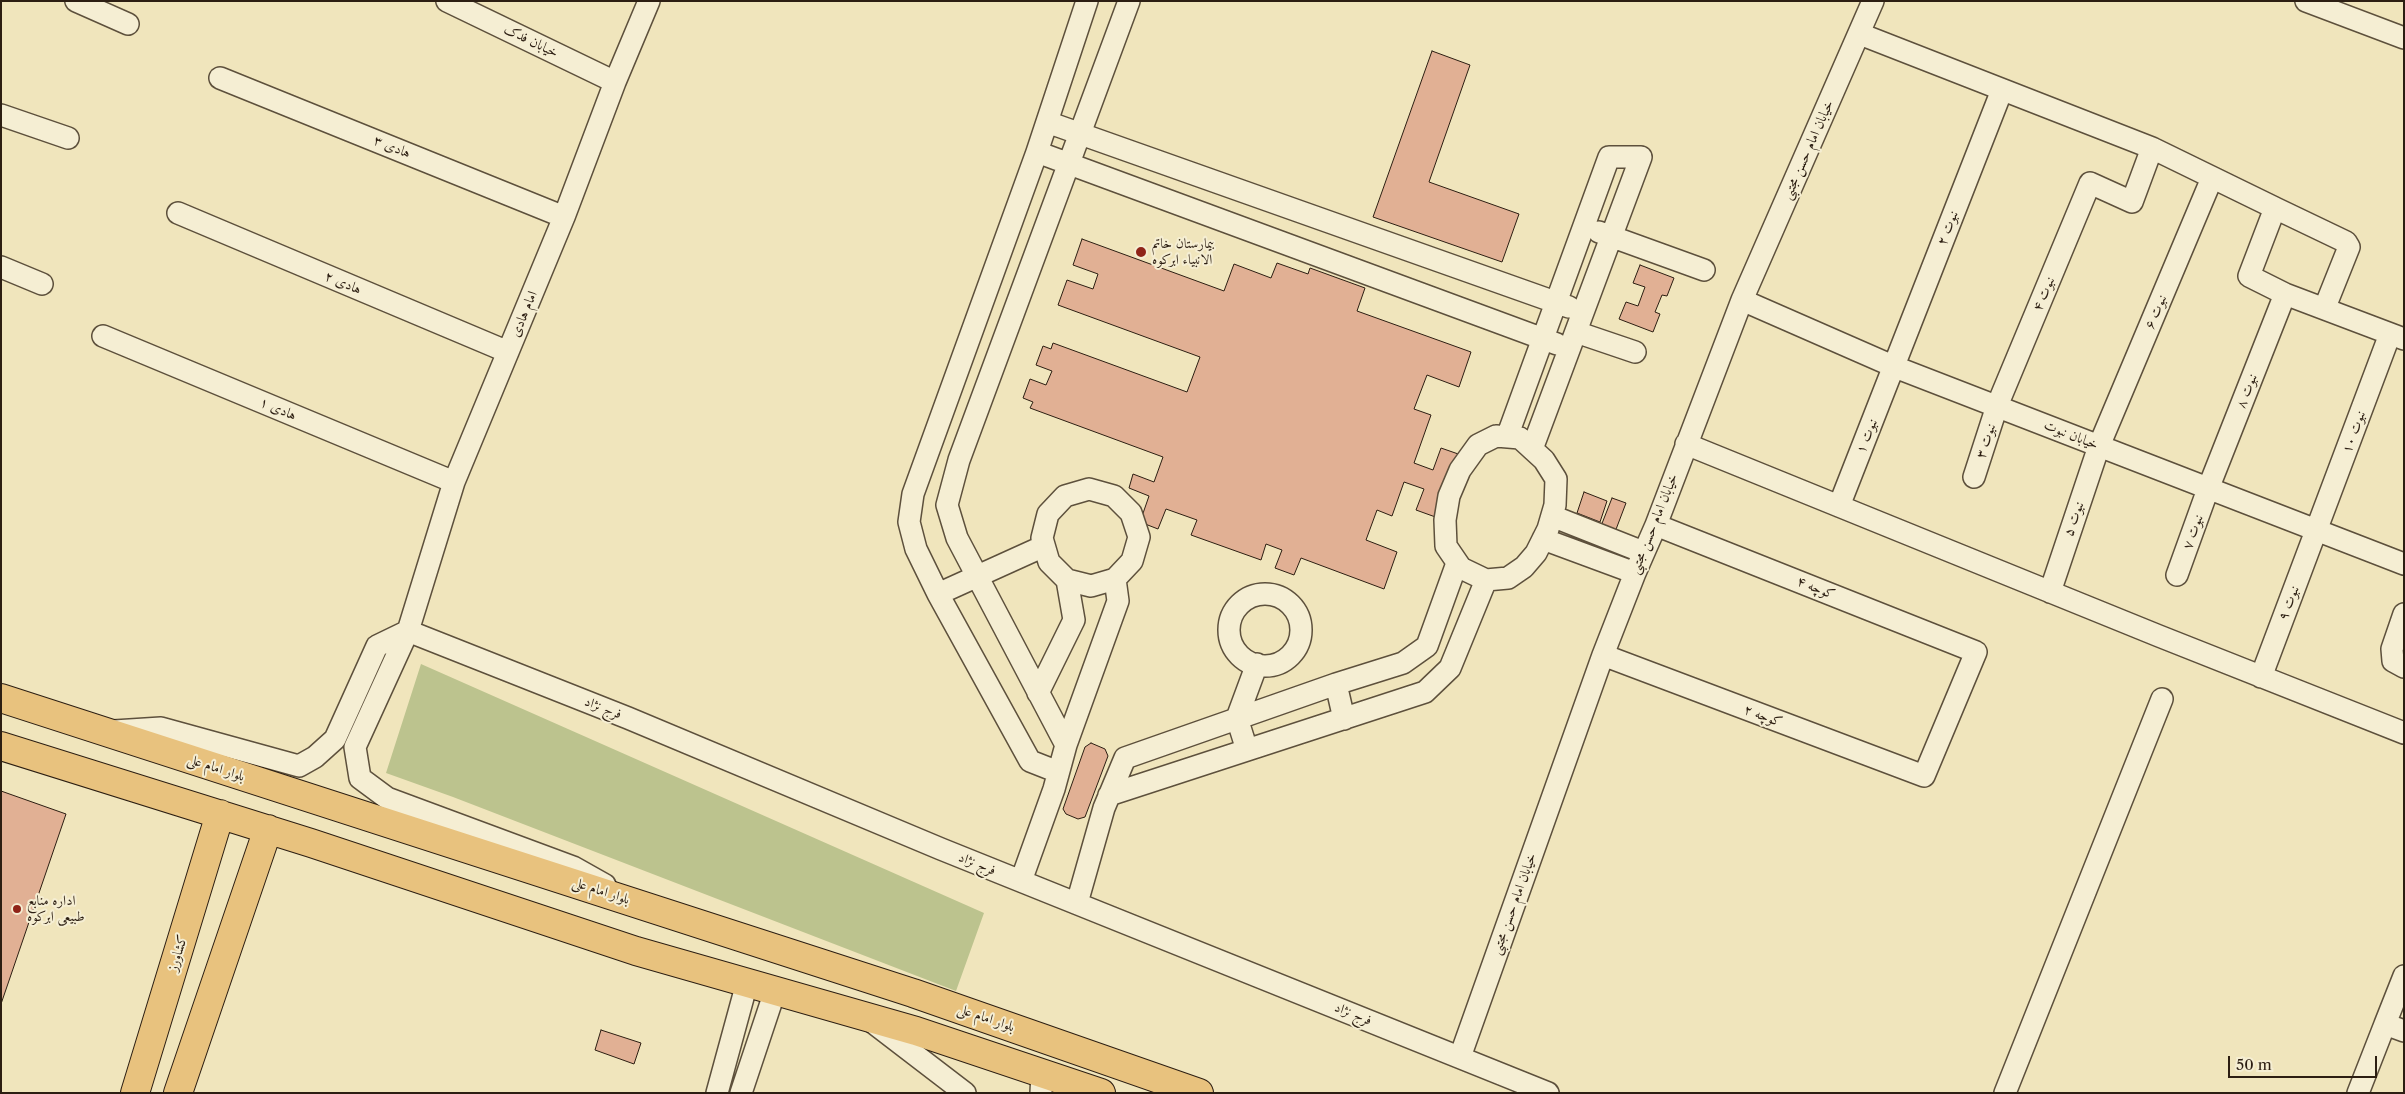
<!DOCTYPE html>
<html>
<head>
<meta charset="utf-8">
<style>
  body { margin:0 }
  #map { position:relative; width:2405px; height:1094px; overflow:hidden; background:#f0e5bc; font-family:"Libre Caslon Text",serif }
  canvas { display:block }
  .frame { position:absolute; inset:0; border:2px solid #2c1e12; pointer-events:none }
  .scale { position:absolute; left:2228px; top:1056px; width:149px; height:22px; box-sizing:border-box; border:2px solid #2c1e12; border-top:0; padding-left:6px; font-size:15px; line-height:18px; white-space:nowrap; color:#2c1e12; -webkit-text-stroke:4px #f5eed3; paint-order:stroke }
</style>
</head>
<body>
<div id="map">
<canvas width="2405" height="1094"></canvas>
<div class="frame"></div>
<div class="scale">50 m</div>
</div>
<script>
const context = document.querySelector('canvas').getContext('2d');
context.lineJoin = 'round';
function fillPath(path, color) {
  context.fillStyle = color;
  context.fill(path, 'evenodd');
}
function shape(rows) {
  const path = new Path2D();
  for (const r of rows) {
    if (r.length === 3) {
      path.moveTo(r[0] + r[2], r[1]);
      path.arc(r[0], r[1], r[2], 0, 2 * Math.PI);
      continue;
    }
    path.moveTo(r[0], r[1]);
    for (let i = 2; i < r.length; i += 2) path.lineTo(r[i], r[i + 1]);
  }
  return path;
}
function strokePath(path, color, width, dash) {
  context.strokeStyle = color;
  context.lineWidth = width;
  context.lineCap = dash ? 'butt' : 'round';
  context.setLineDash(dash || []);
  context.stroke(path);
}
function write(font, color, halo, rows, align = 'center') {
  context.font = font + ' "Libre Caslon Text",Amiri,serif';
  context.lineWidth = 4;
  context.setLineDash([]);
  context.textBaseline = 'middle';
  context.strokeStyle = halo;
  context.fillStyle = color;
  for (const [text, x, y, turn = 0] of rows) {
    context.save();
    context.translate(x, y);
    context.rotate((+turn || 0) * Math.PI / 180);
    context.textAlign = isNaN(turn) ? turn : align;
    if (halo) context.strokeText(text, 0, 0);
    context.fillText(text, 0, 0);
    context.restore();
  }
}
fillPath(shape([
  [421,664,984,913,956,991,453,797,386,773]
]), '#bcc38e');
const building = shape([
  [1432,51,1470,65,1429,182,1519,214,1502,262,1373,217,1432,51],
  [1082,239,1224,291,1234,264,1271,278,1277,263,1308,274,1310,268,1365,288,1357,311,1471,352,1459,387,1427,375,1414,409,1431,415,1414,463,1433,470,1441,448,1464,456,1441,519,1416,510,1424,489,1404,482,1392,516,1377,510,1366,540,1397,552,1384,589,1301,558,1294,575,1275,568,1282,550,1266,544,1261,560,1191,535,1197,520,1166,509,1158,529,1140,522,1149,496,1129,488,1133,474,1154,482,1163,457,1030,408,1033,402,1023,398,1030,379,1046,385,1052,371,1036,365,1043,346,1051,349,1053,343,1187,392,1200,357,1058,305,1067,280,1093,289,1098,274,1073,265,1082,239],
  [1640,265,1674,278,1667,296,1662,295,1655,312,1660,314,1653,332,1619,319,1626,302,1638,306,1645,287,1633,283,1640,265],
  [1584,492,1607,501,1600,522,1577,513,1584,492],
  [1612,498,1626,503,1615,532,1601,526,1612,498],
  [1091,743,1105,749,1108,756,1085,817,1078,819,1066,814,1063,809,1085,747,1091,743],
  [1,791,66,814,1,1004,1,791],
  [601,1030,641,1043,634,1064,595,1050,601,1030]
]);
fillPath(building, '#e1b094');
strokePath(building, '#2c1e12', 1);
const minor = shape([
  [76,1,128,24],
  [447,1,615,82],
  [649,1,615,82,564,217,454,482,408,631,628,718,941,849,1548,1093],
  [2306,1,2404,38],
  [1860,34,2152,148],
  [220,78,564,217],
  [1,115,68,138],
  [1047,122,1569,307],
  [1037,152,1557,344],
  [2275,208,2346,242,2349,247,2325,307],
  [178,213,508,352],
  [1599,232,1704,270],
  [1,267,42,284],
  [1742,300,1895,367,2404,564],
  [1576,332,1635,352],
  [103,336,454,482],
  [1496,436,1520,438,1544,460,1556,479,1555,505,1548,529,1536,553,1524,567,1508,578,1486,580,1461,568,1446,546,1445,520,1449,496,1460,470,1478,445,1496,436],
  [1507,437,1609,157,1641,157,1532,449],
  [1686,444,2159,636,2404,733],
  [1974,477,1997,406,2090,183,2132,202,2152,148,2275,208,2249,276,2285,294,2404,339],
  [1839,506,2002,90],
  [1552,516,1643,552],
  [1543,539,1635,573],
  [2177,575,2208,489,2285,294],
  [2050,592,2099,446,2212,178],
  [1265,630,36],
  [938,594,1044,546],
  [2404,614,2392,649,2393,661,2404,667],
  [1603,655,1924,776,1976,652,1656,525],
  [2261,677,2390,334],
  [1336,684,1344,719],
  [1038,693,1074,620,1067,580,1049,562,1042,538,1048,514,1065,496,1089,489,1114,496,1131,513,1139,537,1132,561,1115,579,1091,586,1067,580],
  [114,731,161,728,299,766,315,757,335,739,377,646,408,631,355,747,360,778,387,798,573,867,605,885],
  [1066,745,957,538,947,505,959,460,1129,1],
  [1247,750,1237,718,1257,664],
  [1058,772,1030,761,938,594,916,549,909,522,913,494,1037,152,1087,1],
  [1109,795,1425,692,1450,668,1486,580],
  [1021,881,1054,789,1066,745,1118,601,1115,579],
  [1077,903,1104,808,1125,758,1336,684,1403,663,1427,646,1457,563],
  [871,1021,965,1093],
  [2385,1024,2404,976],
  [1460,1057,1603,655,1635,573,1656,525,1742,300,1873,1],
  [717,1093,747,983],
  [741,1093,775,991],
  [1041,1093,1042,1073],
  [2005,1093,2162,699],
  [2358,1093,2385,1024,2404,1031]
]);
const major = shape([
  [1,698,913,993,1199,1093],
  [1,746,311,843,636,951,916,1031,1101,1093],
  [135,1093,220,814],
  [178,1093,268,829]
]);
strokePath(minor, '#5d503c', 24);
strokePath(major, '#2c1e12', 30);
strokePath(minor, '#f5eed3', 21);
strokePath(major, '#e8c27e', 28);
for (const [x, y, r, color] of [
  [1141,252,6,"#8f2418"],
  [17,909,5,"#8f2418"]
]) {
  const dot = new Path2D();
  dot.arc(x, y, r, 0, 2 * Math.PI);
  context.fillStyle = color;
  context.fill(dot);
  strokePath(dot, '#f5eed3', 2);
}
write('14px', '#2c1e12', '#f5eed3', [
  ["خیابان فدک",531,41,26],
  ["هادی ۳",392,147,22],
  ["خیابان امام حسن مجتبی",1808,150,-66],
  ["نبوت ۲",1948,228,-69],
  ["هادی ۲",343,283,23],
  ["نبوت ۴",2044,294,-67],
  ["نبوت ۶",2156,312,-67],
  ["امام هادی",524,314,-67],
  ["نبوت ۸",2247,391,-69],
  ["هادی ۱",278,409,23],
  ["نبوت ۱۰",2354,432,-70],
  ["خیابان نبوت",2071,435,22],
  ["نبوت ۱",1867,436,-68],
  ["نبوت ۳",1986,441,-72],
  ["نبوت ۵",2074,519,-71],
  ["خیابان امام حسن مجتبی",1654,524,-68],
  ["نبوت ۷",2193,532,-70],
  ["کوچه ۴",1816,588,22],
  ["نبوت ۹",2289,603,-69],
  ["فرج نژاد",603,708,21],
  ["کوچه ۲",1763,716,21],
  ["بلوار امام علی",216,768,18],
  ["فرج نژاد",977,864,22],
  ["بلوار امام علی",601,891,18],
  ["خیابان امام حسن مجتبی",1514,904,-70],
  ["کشاورز",178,953,-73],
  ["فرج نژاد",1353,1014,22],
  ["بلوار امام علی",986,1018,19]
]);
write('14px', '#2c1e12', '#f5eed3', [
  ["بیمارستان خاتم",1152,244],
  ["الانبیاء ابرکوه",1152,260],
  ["اداره منابع",27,901],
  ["طبیعی ابرکوه",27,917]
], 'left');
</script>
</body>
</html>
